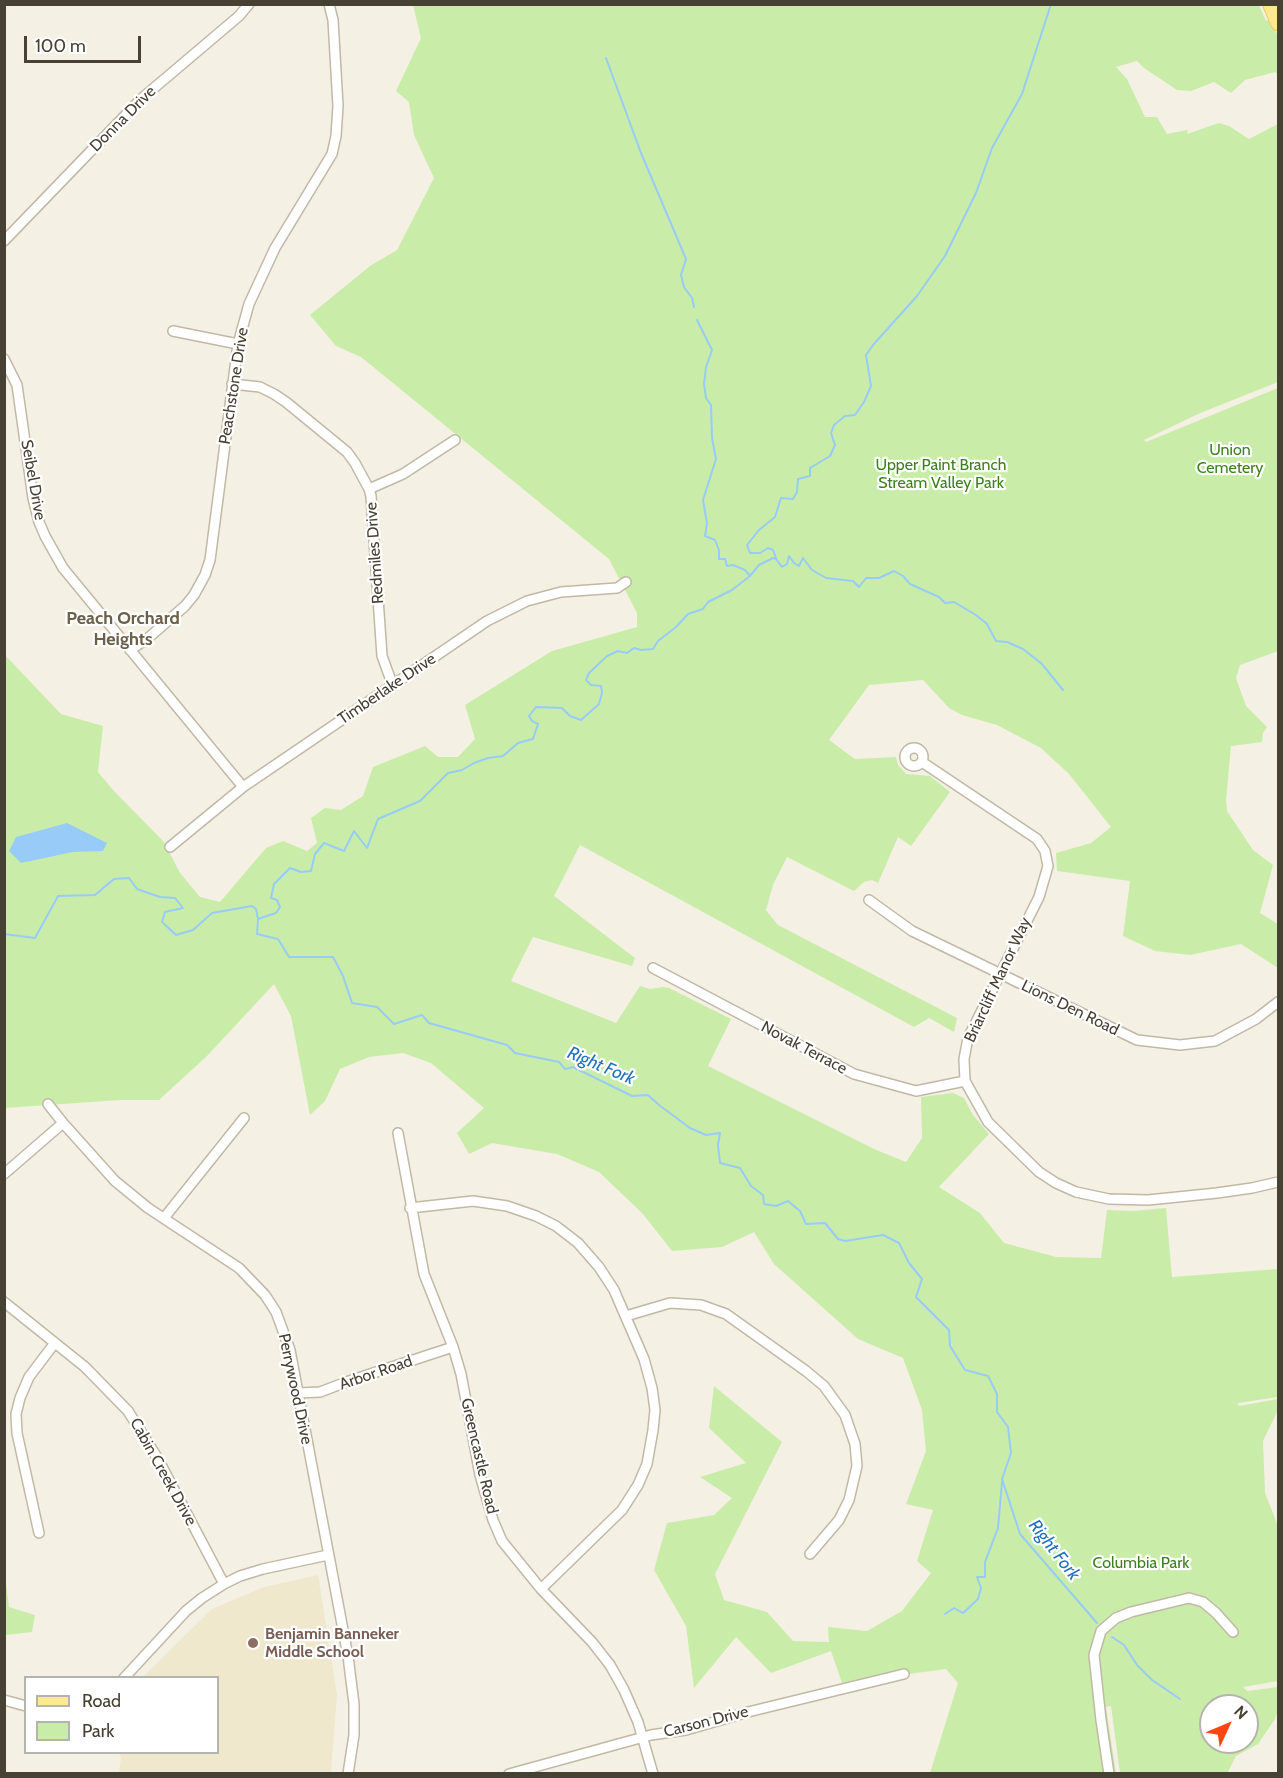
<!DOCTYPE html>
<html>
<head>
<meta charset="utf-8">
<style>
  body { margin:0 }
  #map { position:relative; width:1283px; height:1778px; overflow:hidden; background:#f4f0e4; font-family:Cabin,sans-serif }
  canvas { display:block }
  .frame { position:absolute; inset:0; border:6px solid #474133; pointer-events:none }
  .legend { position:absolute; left:24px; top:1676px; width:195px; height:78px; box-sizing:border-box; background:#fff; border:2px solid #b5b3ad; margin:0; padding:8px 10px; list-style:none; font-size:18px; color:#474133 }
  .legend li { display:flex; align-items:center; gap:12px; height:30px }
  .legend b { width:30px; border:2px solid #b5b3ad }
  .north { position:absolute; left:1199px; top:1694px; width:60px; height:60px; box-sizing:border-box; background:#fff; border:2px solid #b5b3ad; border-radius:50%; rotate:46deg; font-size:16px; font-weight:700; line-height:24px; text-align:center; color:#474133 }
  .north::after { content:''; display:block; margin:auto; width:21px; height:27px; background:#ff4510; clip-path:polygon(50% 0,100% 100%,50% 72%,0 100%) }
  .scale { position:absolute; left:24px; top:36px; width:117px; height:27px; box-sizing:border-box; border:3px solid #474133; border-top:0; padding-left:8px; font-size:18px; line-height:21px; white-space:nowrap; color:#474133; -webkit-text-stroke:4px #fff; paint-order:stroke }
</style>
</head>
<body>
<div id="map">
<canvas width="1283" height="1778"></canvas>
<div class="frame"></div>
<ul class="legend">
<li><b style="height:8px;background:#ffe892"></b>Road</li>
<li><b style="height:16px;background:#c9eda8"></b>Park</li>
</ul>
<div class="north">N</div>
<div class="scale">100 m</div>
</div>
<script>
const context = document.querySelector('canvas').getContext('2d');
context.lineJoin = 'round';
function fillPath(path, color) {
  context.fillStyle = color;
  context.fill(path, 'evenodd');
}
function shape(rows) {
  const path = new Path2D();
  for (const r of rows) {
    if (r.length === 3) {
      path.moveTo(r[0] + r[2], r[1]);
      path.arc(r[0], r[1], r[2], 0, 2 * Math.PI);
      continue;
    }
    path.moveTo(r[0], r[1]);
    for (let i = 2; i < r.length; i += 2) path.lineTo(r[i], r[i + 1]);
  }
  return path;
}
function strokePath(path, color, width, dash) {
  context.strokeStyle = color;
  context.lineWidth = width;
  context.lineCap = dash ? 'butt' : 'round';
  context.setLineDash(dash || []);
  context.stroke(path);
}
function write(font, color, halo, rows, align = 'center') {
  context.font = font + ' Cabin,sans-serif';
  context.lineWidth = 4.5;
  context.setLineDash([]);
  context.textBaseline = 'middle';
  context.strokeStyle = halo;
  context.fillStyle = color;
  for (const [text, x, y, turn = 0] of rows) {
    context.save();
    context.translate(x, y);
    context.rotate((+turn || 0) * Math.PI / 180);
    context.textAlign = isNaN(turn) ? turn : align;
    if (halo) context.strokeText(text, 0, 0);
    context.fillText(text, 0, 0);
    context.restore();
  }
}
fillPath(shape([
  [318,1575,337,1695,331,1773,119,1773,121,1758,119,1753,218,1752,218,1678,143,1677,212,1609,264,1587]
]), '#efe8cc');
fillPath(shape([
  [413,5,1259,5,1266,21,1271,19,1278,37,1278,74,1275,72,1245,80,1231,93,1214,82,1191,91,1177,90,1144,68,1137,61,1116,67,1127,79,1145,117,1157,117,1167,134,1188,130,1187,134,1219,123,1229,126,1249,139,1278,124,1278,382,1198,414,1144,440,1146,442,1278,388,1278,651,1240,665,1236,678,1246,706,1267,727,1263,733,1262,742,1231,746,1226,800,1227,811,1253,850,1273,865,1260,913,1278,924,1278,968,1241,944,1190,955,1155,951,1123,936,1130,881,1057,871,1056,853,1091,843,1111,827,1069,774,1041,748,997,725,962,715,949,708,923,680,869,685,829,740,855,759,896,757,898,765,906,774,930,776,950,792,911,846,898,837,878,883,872,880,864,882,854,891,787,857,773,885,766,910,778,925,957,1018,954,1032,929,1018,914,1027,580,845,554,896,635,958,632,966,533,937,511,981,616,1023,640,986,650,989,662,987,669,988,731,1019,708,1066,874,1149,906,1162,922,1138,921,1097,953,1093,964,1098,973,1115,989,1134,939,1187,980,1213,1004,1243,1056,1257,1101,1258,1107,1210,1133,1211,1166,1208,1172,1277,1278,1269,1278,1397,1238,1403,1239,1406,1278,1399,1278,1410,1263,1441,1265,1493,1278,1526,1278,1681,1243,1687,1247,1691,1278,1687,1278,1710,1275,1719,1258,1744,1236,1756,1228,1772,1120,1773,1111,1706,1106,1707,1116,1773,930,1773,958,1683,946,1669,842,1683,831,1651,771,1673,736,1637,694,1688,686,1626,654,1570,667,1523,714,1515,732,1498,700,1477,746,1463,709,1428,714,1386,782,1442,715,1574,724,1600,767,1612,793,1641,829,1642,828,1627,867,1631,902,1611,931,1573,917,1561,933,1510,906,1504,926,1451,922,1410,903,1358,858,1339,774,1264,754,1232,722,1247,672,1251,643,1214,599,1172,557,1154,492,1143,469,1154,457,1133,484,1108,431,1063,403,1053,369,1057,340,1069,325,1101,310,1115,291,1016,274,984,207,1056,159,1100,120,1100,5,1108,4,654,61,714,103,726,98,772,113,790,164,842,180,873,200,897,220,902,266,848,283,841,307,851,317,843,311,818,325,808,341,810,363,796,373,767,425,746,438,757,458,757,475,739,465,705,552,651,637,627,637,613,609,559,361,357,336,346,310,315,370,266,397,250,434,178,414,135,409,102,396,91,421,38],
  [1211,1706,1247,1706,1247,1742,1211,1742],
  [5,1582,6,1583,9,1607,35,1615,32,1632,5,1635]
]), '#c9eda8');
fillPath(shape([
  [67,823,107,843,103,851,73,852,21,863,9,851,16,837]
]), '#99cbf8');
strokePath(shape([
  [606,58,641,153,686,259,681,275,684,287,692,298,694,307],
  [697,320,712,350,706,367,704,384,706,398,711,405,712,438,716,459,703,500,707,523,705,536,715,540,719,550,719,559,725,559,727,566,733,565,745,570,750,576],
  [776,558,773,550,768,548,760,553,750,553,747,545,759,530,775,517,781,498,793,499,797,492,798,479,810,476,810,468,830,456,835,445,831,433,834,425,845,416,855,415,864,402,871,386,866,355,873,345,917,296,945,256,976,193,992,148,1022,94,1051,4],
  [258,919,276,913,280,907,277,900,271,898,274,884,290,868,301,872,311,871,315,854,324,843,344,851,354,831,367,848,378,819,420,801,448,773,462,770,474,763,488,758,503,756,518,743,533,739,538,724,532,721,529,716,536,707,562,708,570,716,581,720,599,704,602,693,601,686,591,685,586,680,589,673,607,656,618,651,627,653,634,648,641,650,653,649,658,641,676,627,688,614,703,609,708,602,732,590,750,576,759,565,773,558,776,559,782,567,787,564,789,556,794,563,799,566,803,558,812,570,826,578,853,581,859,587,866,578,879,578,894,571,903,576,910,584,939,597,945,603,954,602,976,615,987,624,996,641,1007,642,1023,649,1042,664,1063,690],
  [4,934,35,938,58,896,95,895,114,879,129,878,137,889,160,897,175,898,183,908,165,912,162,922,176,935,193,930,212,913,252,906,256,909,258,919,257,934,278,939,289,957,333,957,343,976,352,1003,377,1007,394,1024,422,1015,429,1023,507,1045,515,1053,559,1062,565,1069,573,1067,632,1096,648,1095,659,1105,690,1128,706,1135,720,1133,718,1145,720,1163,740,1168,751,1186,763,1195,764,1204,776,1206,788,1201,800,1211,806,1224,825,1223,838,1239,845,1241,883,1235,899,1243,909,1263,922,1279,916,1297,949,1330,950,1346,965,1370,988,1376,997,1394,997,1412,1008,1427,1011,1453,1002,1479,1020,1534,1097,1623],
  [945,1614,954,1608,963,1613,978,1599,981,1588,977,1577,985,1577,985,1562,998,1528,1002,1482],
  [1112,1637,1124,1645,1137,1665,1152,1680,1180,1699]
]), '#99cbf8', 2);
const minor = shape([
  [4,241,141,99,239,16,249,4],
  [173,331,238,344],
  [4,359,17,385,33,498,39,522,45,536,63,568,243,787],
  [232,384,260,387,274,394,286,402,347,452,355,463,369,489,371,496,382,656,393,686],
  [369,489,403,474,455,440],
  [130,650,147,639,185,606,194,595,205,575,210,560,238,344,249,304,275,248,332,154,336,136,338,106,333,20,329,4],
  [914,757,9],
  [922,762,1037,839,1045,851,1048,866,1039,897,968,1038,964,1059,965,1081,988,1122,1039,1172,1056,1183,1076,1192,1109,1199,1148,1200,1217,1193,1252,1188,1278,1182],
  [170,847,243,787,487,621,527,601,561,592,617,588,626,582],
  [869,900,912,931,1137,1040,1180,1045,1215,1041,1256,1019,1278,1002],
  [653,968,854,1074,916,1091,965,1081],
  [48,1104,63,1123,115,1181,148,1208,239,1268,265,1295,276,1312,290,1350,348,1656,354,1704,354,1735,348,1774],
  [398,1133,424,1274,453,1347,461,1374,480,1475,493,1520,502,1541,541,1589,592,1642,610,1665,624,1690,638,1722,653,1774],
  [4,1174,63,1123],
  [410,1208,473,1201,507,1206,536,1216,556,1226,578,1243,599,1267,614,1290,644,1359,652,1388,655,1410,653,1430,647,1464,638,1485,622,1510,541,1589],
  [164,1218,244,1118],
  [4,1302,85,1367,128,1411,158,1459,224,1584],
  [626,1316,670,1303,701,1305,726,1314,806,1371,824,1386,845,1415,855,1444,857,1466,849,1500,839,1520,810,1554],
  [298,1393,320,1392,349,1381,453,1347],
  [39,1533,17,1433,16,1414,20,1398,29,1377,54,1344],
  [124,1678,186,1611,202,1598,224,1584,240,1576,263,1569,328,1555],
  [4,1700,26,1706],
  [509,1774,651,1735,686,1730,748,1712,904,1674],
  [1109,1774,1101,1720,1094,1655,1101,1631,1116,1618,1131,1612,1189,1598,1203,1602,1216,1613,1233,1632]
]);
const primary = shape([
  [1270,4,1278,23]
]);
strokePath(minor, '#c1b9a6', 12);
strokePath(primary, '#f1cd55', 16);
strokePath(minor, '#fff', 9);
strokePath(primary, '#ffe892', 14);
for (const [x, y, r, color] of [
  [253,1643,6,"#8d6e63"]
]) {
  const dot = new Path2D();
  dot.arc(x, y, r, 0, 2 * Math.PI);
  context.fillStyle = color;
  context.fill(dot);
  strokePath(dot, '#fff', 2);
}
write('16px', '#474133', '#fff', [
  ["Donna Drive",123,119,-45],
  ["Peachstone Drive",234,386,-81],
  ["Seibel Drive",33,480,80],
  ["Redmiles Drive",375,553,-94],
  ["Timberlake Drive",387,689,-34],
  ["Briarcliff Manor Way",998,980,-65],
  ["Lions Den Road",1070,1008,26],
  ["Novak Terrace",804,1048,28],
  ["Arbor Road",376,1373,-19],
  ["Perrywood Drive",295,1389,78],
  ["Greencastle Road",479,1456,77],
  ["Cabin Creek Drive",163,1472,61],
  ["Carson Drive",706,1722,-14]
]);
write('16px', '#3e7f20', '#fff', [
  ["Union",1230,450],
  ["Cemetery",1230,468],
  ["Upper Paint Branch",941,465],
  ["Stream Valley Park",941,483],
  ["Columbia Park",1141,1563]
]);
write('bold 16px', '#785e54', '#fff', [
  ["Benjamin Banneker",265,1634],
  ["Middle School",265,1652]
], 'left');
write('bold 18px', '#6b6049', '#fff', [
  ["Peach Orchard",123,619],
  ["Heights",123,640]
]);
write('italic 18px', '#2171bf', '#fff', [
  ["Right Fork",601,1066,23],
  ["Right Fork",1054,1550,52]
]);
</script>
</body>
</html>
